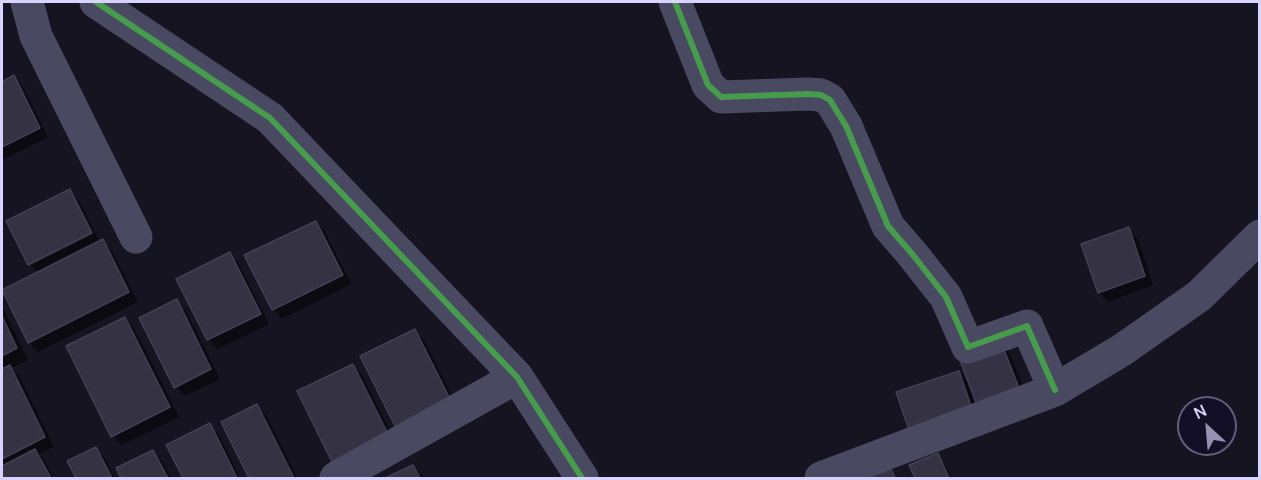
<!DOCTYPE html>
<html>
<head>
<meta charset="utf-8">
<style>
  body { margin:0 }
  #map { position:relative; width:1261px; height:480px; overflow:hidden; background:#161421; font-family:Manrope,sans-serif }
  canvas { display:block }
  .frame { position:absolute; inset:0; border:3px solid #d9d4ff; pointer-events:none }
  .north { position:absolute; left:1177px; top:396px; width:60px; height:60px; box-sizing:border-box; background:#130f26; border:2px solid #625e7d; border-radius:50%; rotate:334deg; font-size:16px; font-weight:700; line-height:24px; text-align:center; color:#d9d4ff }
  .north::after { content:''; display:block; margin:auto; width:21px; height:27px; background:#9591b1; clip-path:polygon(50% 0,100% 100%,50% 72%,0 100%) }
</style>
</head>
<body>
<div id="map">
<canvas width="1261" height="480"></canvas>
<div class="frame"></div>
<div class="north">N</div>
</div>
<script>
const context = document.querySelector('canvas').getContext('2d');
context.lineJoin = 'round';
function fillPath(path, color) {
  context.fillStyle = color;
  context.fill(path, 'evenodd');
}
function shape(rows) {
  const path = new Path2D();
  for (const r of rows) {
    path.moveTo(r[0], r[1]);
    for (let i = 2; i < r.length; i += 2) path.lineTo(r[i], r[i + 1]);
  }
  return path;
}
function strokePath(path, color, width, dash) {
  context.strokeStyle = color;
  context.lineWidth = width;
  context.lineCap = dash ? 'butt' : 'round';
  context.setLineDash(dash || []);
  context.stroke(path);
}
fillPath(shape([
  [14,77,23,87,48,137,2,160,2,83],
  [70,191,79,200,100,243,102,241,112,251,138,302,38,352,29,342,38,273,30,264],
  [316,222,325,232,351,284,282,319,273,309],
  [1128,229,1138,239,1153,285,1108,302,1099,292],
  [230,254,239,263,269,324,218,349,208,339,178,279],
  [176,301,186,311,220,379,185,396,176,387],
  [2,306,28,360,11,368,19,376,54,447,39,454,44,460,54,478,2,478],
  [125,319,134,328,179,417,122,445,112,436],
  [414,331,424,340,460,412,407,439],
  [1001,343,1010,353,1029,402,921,442,959,372,970,384],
  [353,365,362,375,397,445,344,472],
  [257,406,266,415,297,478,251,478,223,423],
  [209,425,219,435,240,478,184,478,168,446],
  [96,449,105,458,115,478,78,478,69,462],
  [153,452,162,461,171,478,122,478,118,469],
  [938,454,943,460,951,478,917,478,911,465],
  [413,467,424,478,388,478],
  [891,471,897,478,871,478]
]), '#0007');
const building = shape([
  [14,75,40,128,2,147,2,82,14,75],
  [70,189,92,233,28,265,6,221,70,189],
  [316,221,343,275,272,310,244,255,316,221],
  [1129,227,1145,276,1098,293,1081,244,1129,227],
  [103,239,129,292,28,343,2,290,103,239],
  [230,252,261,314,207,340,176,279,230,252],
  [177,299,211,369,174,388,139,318,177,299],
  [2,316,17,348,2,356,2,316],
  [125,317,170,407,111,437,66,346,125,317],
  [415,329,452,403,397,430,360,356,415,329],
  [1001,342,1021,393,978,408,959,358,1001,342],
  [353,364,389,436,333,464,297,391,353,364],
  [10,365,45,437,2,459,2,369,10,365],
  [959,371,973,412,910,433,896,392,959,371],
  [257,404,294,478,249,478,221,422,257,404],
  [210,423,237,478,183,478,166,445,210,423],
  [96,447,112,478,76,478,67,461,96,447],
  [35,449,51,478,2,478,2,466,35,449],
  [153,450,168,478,121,478,116,468,153,450],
  [938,453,949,478,915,478,909,465,938,453],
  [413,465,420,478,385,478,413,465],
  [891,469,895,478,868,478,891,469]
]);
fillPath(building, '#343243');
strokePath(building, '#433f54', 1.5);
strokePath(shape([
  [27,2,36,36,136,237],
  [675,2,708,85,721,97,808,94,821,95,830,100,846,126,888,226,913,255,946,297,968,347,1027,326,1055,390],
  [336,478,517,377],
  [821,478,1055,390,1122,350,1199,296,1260,236]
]), '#4a4962', 33);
strokePath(shape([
  [96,2,270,118,517,377,582,478]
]), '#4a4962', 33);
strokePath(shape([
  [96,2,270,118,517,377,582,478],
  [675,2,708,85,721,97,808,94,821,95,830,100,846,126,888,226,913,255,946,297,968,347,1027,326,1055,390]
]), '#469c4c', 6);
</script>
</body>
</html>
